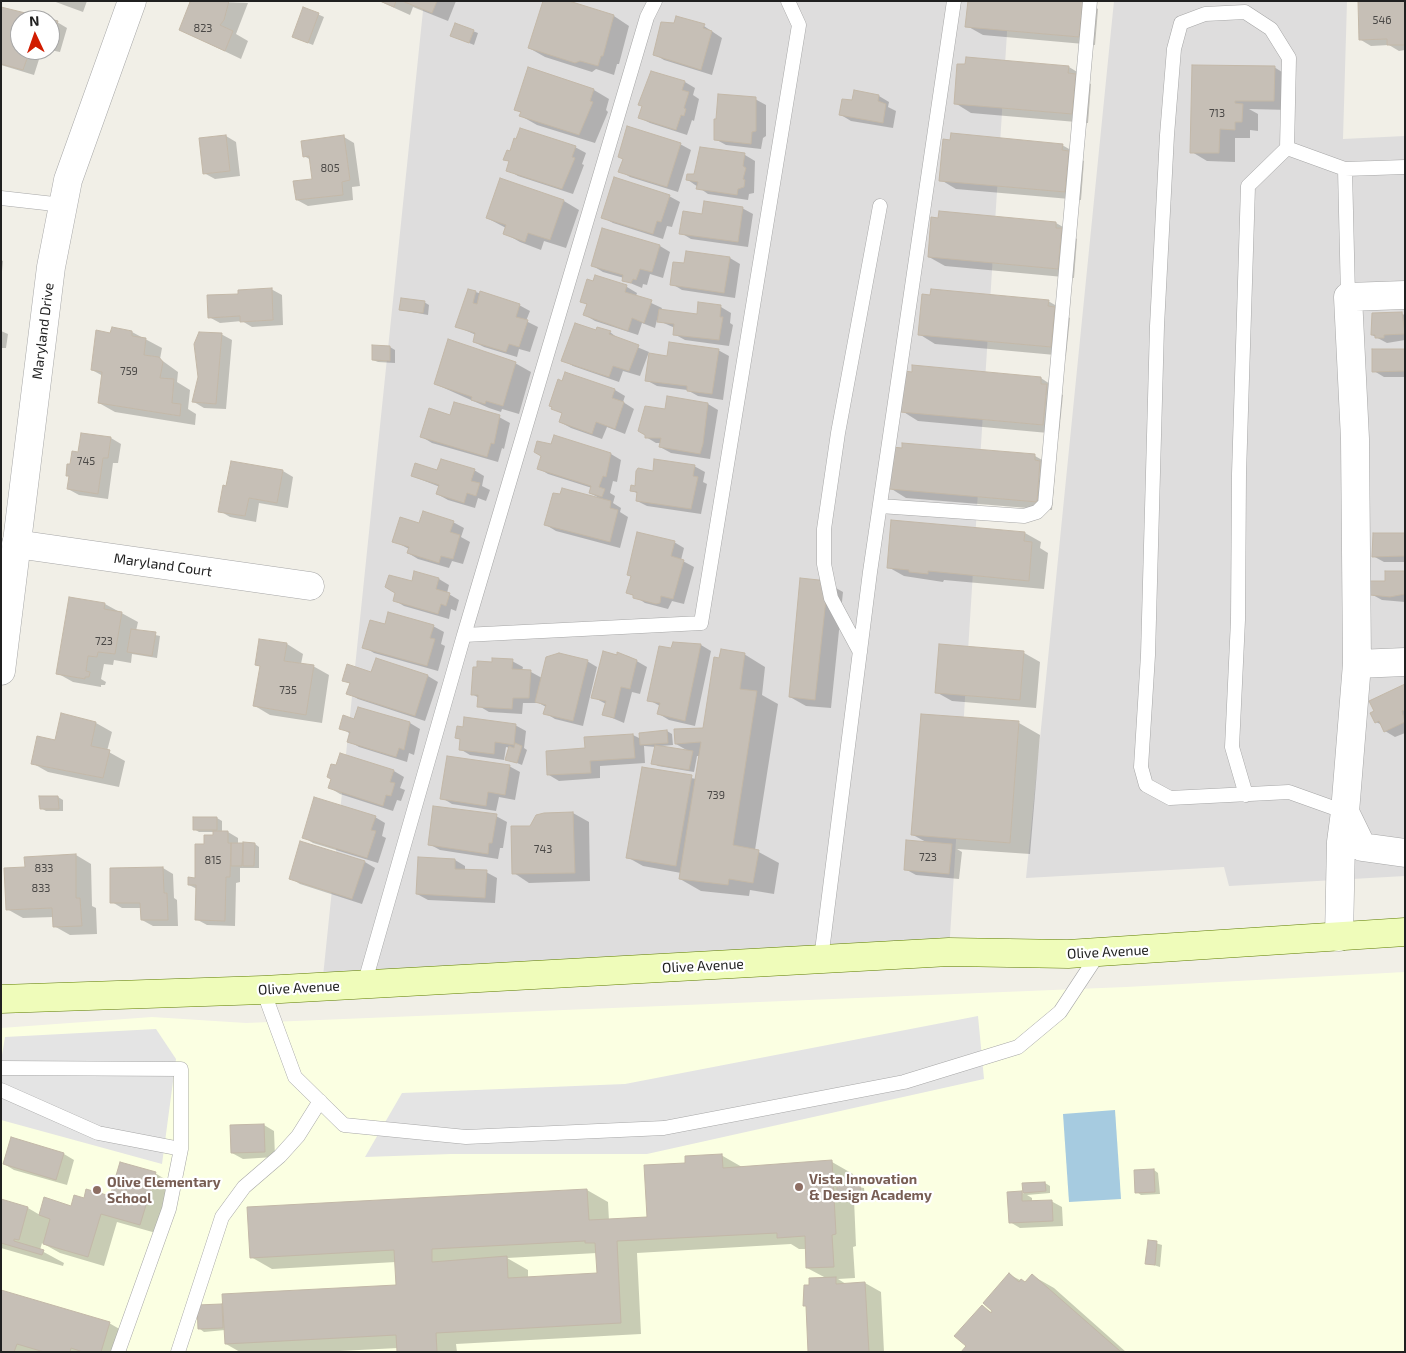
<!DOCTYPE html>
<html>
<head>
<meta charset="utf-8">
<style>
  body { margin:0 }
  #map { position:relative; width:1406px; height:1353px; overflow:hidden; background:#f1efe7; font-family:"Exo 2",sans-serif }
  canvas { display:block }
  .frame { position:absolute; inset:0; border:2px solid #202020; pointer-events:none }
  .north { position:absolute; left:10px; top:10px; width:50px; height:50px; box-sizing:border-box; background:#fff; border:1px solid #a6a6a6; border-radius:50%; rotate:357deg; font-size:14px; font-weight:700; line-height:20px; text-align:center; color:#202020 }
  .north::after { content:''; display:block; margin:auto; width:18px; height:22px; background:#d11c00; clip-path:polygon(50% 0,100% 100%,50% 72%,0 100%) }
</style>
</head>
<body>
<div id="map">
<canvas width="1406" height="1353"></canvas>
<div class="frame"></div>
<div class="north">N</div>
</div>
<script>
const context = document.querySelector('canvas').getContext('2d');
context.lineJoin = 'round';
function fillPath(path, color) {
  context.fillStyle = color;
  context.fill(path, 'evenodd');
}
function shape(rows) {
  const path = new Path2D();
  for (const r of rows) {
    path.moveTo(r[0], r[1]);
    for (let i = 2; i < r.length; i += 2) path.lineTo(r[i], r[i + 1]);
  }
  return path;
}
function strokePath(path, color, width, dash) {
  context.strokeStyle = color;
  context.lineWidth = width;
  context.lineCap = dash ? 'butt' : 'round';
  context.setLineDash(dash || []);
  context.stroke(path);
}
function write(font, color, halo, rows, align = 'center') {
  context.font = font + ' "Exo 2",sans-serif';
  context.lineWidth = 4.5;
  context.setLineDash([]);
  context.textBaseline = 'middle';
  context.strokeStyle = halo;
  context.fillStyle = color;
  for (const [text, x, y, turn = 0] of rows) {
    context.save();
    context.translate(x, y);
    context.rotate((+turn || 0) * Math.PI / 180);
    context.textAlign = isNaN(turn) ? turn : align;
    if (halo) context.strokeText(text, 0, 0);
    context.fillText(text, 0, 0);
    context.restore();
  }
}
fillPath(shape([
  [424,1,1009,1,949,952,322,986],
  [1114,1,1347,1,1343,139,1405,136,1405,876,1229,886,1224,867,1026,878]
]), '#dedddd');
fillPath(shape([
  [1405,972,1405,1352,1,1352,1,1028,152,1017,246,1023,1126,987]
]), '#fbffe2');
fillPath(shape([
  [978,1016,984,1079,647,1154,451,1154,365,1157,402,1093,625,1084],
  [156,1029,176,1059,162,1164,1,1120,1,1061,5,1037]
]), '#e4e4e4');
fillPath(shape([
  [1115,1110,1121,1199,1069,1202,1063,1114]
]), '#a6cbe0');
fillPath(shape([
  [53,1,87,1,83,12],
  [191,1,248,3,236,34,248,41,241,59,180,30],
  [379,1,456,1,448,21,413,7,410,15],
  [969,1,1085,1,1098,9,1095,45,983,35,967,26],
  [1405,1,1405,50,1399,51,1389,45,1371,46,1361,40],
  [304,8,324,17,313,45,298,39],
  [1,9,32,18,33,15,57,22,67,28,60,52,50,50,50,20,20,20,20,50,42,50,34,75,1,65],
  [614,16,629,26,619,64,617,64,614,75,596,69,592,72,545,57,529,48],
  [704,26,722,38,712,75,664,60,654,54],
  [473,31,478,33,474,45,452,36],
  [1193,66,1274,67,1290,77,1289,110,1249,109,1258,114,1258,131,1250,130,1250,138,1235,138,1235,162,1207,161,1192,152],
  [1069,67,1084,76,1084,80,1091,84,1088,123,971,113,955,103],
  [652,72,685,82,695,88,693,95,699,99,694,121,692,120,687,135,650,123,640,118],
  [594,90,609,99,606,110,608,112,595,143,537,125,521,116,522,113,515,109],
  [879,96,889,102,888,107,896,111,893,128,851,121,841,115,853,102],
  [755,99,766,105,766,136,763,138,761,149,726,145,715,139],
  [226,136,236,142,240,176,215,179,204,173],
  [344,137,354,143,360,186,352,187,353,200,308,206,297,200,314,180,311,160,304,156],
  [680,144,691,150,678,192,630,177,620,171],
  [1062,145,1078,154,1078,157,1084,161,1081,200,956,189,941,180],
  [575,147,586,153,582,164,584,165,573,194,518,176,508,170,510,162,505,159],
  [701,148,745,155,755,161,754,193,749,194,748,200,708,194,688,180,695,176],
  [669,196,680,202,672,227,667,226,663,239,613,223,602,217],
  [564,201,579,210,566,248,544,241,541,250,520,242,504,233,506,228,487,218],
  [742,208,753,214,748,247,691,239,681,233,703,215],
  [1056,223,1072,232,1072,235,1077,239,1074,278,945,266,929,257],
  [603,230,660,246,670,252,663,278,650,274,647,285,643,284,642,288,623,280,624,278,603,272,593,266],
  [730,258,740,264,735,298,682,290,672,284,685,265],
  [1,260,3,261,1,282],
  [596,276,627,287,637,293,636,296,662,308,661,311,698,315,699,304,721,307,731,313,730,323,733,325,729,346,685,340,674,334,675,328,657,320,655,328,642,323,638,335,595,321,585,315,588,305,581,301],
  [271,289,282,295,283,325,252,327,242,321,220,323,209,317],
  [469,290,519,305,530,311,526,321,538,327,530,352,519,349,517,357,484,347,474,342,476,335,456,326],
  [1048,301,1064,310,1064,314,1070,318,1066,356,935,344,919,334],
  [424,302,429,305,428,315,401,310],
  [1402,314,1405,315,1405,340,1387,343,1372,335],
  [1,331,8,334,6,348,1,348],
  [132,332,162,348,160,359,178,372,177,382,190,390,188,409,196,414,195,425,115,412,99,403,103,376,92,370,111,335],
  [597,332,610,332,620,340,649,352,640,376,623,371,619,382,573,366,563,360],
  [221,334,232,340,226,409,204,408,194,402],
  [374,346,390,347,395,350,395,363,378,362,373,360],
  [718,350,729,356,723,400,698,396,687,390,657,386,646,380,668,357],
  [1405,350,1405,377,1384,377,1374,371],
  [515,363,531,372,519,414,502,409,501,412,489,408,435,384],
  [913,373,1041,378,1056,388,1056,391,1063,395,1059,434,918,421,902,411],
  [615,390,625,396,623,402,634,409,625,434,607,427,602,439,571,428,560,422,563,414,550,406],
  [708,404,718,410,710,459,671,453,660,447,661,443,656,443,646,437,666,410],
  [451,416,499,417,510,423,504,449,502,448,498,462,432,443,422,437],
  [555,436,611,454,621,460,617,482,613,481,610,493,615,496,613,503,621,508,620,512,628,517,620,548,556,531,546,525,601,499,590,493,592,488,548,474,538,468],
  [111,438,121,444,118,463,113,463,108,499,79,495,68,489,70,477,67,475,79,453],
  [903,449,1035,456,1051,465,1050,468,1055,471,1052,510,906,498,890,488],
  [694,466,705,472,703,482,707,484,701,514,647,506,637,501,638,494,632,490,654,472],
  [474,470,484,476,482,486,490,490,486,501,478,498,475,508,448,500,437,494,440,487,412,476],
  [283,471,293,477,288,508,259,503,256,522,230,517,220,511],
  [453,522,464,528,461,537,470,542,463,564,452,561,449,568,418,559,408,553,409,549,394,541,420,524],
  [1025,533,1041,542,1040,548,1048,553,1044,589,944,580,943,582,904,576,888,567],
  [1405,534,1405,562,1384,562,1373,556],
  [674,542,684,548,681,560,694,567,684,604,672,601,668,609,645,603,628,592,632,577,628,574],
  [1405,572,1405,602,1382,600,1371,594],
  [415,573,439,579,449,585,447,593,459,600,456,611,451,609,449,619,404,606,394,600,396,594,391,589,413,583],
  [827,583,843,592,831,708,806,706,790,697],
  [70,598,105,604,138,622,136,631,160,636,157,658,132,654,131,663,114,660,113,665,104,664,101,679,106,682,105,685,101,685,101,687,73,682,57,673],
  [386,626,433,626,444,632,441,644,445,646,438,671,374,653,364,647],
  [260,640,287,644,303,654,301,664,313,666,329,675,322,723,270,715,255,706,261,667,257,664],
  [674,644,701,645,711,651,695,726,669,720,659,714,660,706,649,700],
  [604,653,628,656,647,667,640,694,632,692,624,723,603,714,606,704,593,697],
  [1024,653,1040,662,1036,708,952,701,936,692],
  [744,654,765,667,762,695,778,704,755,850,779,863,774,894,750,890,749,896,701,891,680,879,681,873,643,866,627,857,643,768,696,779,700,756,697,756,694,772,658,766,653,763,656,747,644,746,645,763,600,766,600,778,559,781,549,775,587,750,633,735,641,739,667,731,672,734,673,745,660,746,690,752,676,744,704,729],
  [377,660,428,676,438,682,425,721,358,699,348,693,351,684,343,680,372,673],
  [512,661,523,667,522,671,531,672,542,678,587,661,597,667,583,726,555,719,545,713,546,707,539,703,523,703,522,714,489,712,479,706,479,698,472,694,493,664],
  [1405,685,1405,733,1395,737,1385,731,1382,725,1376,722],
  [62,715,96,723,112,732,107,751,125,761,119,787,48,772,32,763,56,742],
  [355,720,410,723,420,729,414,755,409,753,407,762,359,747,349,741,351,734,340,728],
  [1019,723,1040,735,1030,854,957,849,962,852,959,879,916,875,905,869,928,843,913,835],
  [515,725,526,731,524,748,527,750,522,765,507,759,510,748,506,747,504,760,470,755,460,749,461,740,457,737],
  [509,766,520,772,515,800,499,797,496,811,452,804,442,798],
  [394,771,404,777,400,788,405,790,401,801,397,800,393,811,340,794,330,788],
  [58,797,63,800,63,811,46,811,41,808,41,798],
  [573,813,589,822,590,881,529,883,514,873,530,827],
  [496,816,507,822,503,848,500,848,498,859,440,850,429,844],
  [375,817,385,823,382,836,386,838,378,863,313,843,303,837],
  [217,818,222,821,222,832,228,832,238,838,238,844,255,844,259,847,259,868,240,868,240,882,236,883,235,926,207,925,196,919,197,889,189,885,196,879,205,845,214,836,214,832,199,832,194,829],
  [76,855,91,864,92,906,96,908,97,934,70,935,54,926,54,917,23,918,7,909,26,868],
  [455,860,465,866,465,870,486,872,497,878,495,903,428,900,417,894],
  [365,862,375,868,362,904,300,884,290,878],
  [163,868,173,874,174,898,177,900,178,926,153,926,142,920,142,908,122,908,112,902],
  [264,1125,274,1131,275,1157,243,1159,232,1153],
  [11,1139,64,1154,74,1160,67,1185,14,1170,4,1164],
  [721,1155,742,1167,832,1162,853,1174,853,1186,864,1188,865,1198,854,1199,856,1246,853,1247,855,1278,838,1279,846,1284,865,1283,881,1292,884,1352,810,1352,826,1278,807,1268,806,1249,799,1249,791,1244,637,1253,641,1334,456,1344,457,1352,398,1352,398,1348,321,1352,240,1352,226,1344,225,1330,204,1332,200,1329,221,1305,224,1307,397,1286,396,1262,272,1269,251,1257,587,1190,608,1202,609,1221,648,1219,686,1164],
  [597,1253,598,1275,528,1279,528,1270,507,1258],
  [1154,1170,1158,1173,1160,1194,1141,1195,1137,1192],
  [155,1173,171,1183,156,1233,117,1222,104,1266,60,1253,42,1243,40,1250,64,1263,63,1266,1,1248,1,1200,28,1208,40,1215,72,1207,85,1199,111,1198],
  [1045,1183,1050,1186,1050,1193,1027,1195,1032,1198,1032,1202,1051,1201,1062,1207,1063,1226,1020,1228,1010,1222,1022,1192,1024,1194,1023,1184],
  [1149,1241,1162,1245,1160,1267,1147,1263],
  [1010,1275,1026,1283,1033,1276,1054,1288,1126,1352,963,1352,968,1346,982,1307,997,1315],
  [1,1291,109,1323,130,1335,126,1352,1,1352]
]), '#0003');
const building = shape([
  [229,1,224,20,220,25,233,31,225,51,179,30,190,2,188,1,229,1],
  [380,1,396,1,394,7,380,1],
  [402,1,437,1,432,13,402,1],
  [543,1,569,1,614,15,603,56,601,56,598,66,580,61,575,63,528,48,543,1],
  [968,1,1083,1,1079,37,965,27,968,1],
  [1358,1,1405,1,1405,45,1387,45,1387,39,1359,40,1358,1],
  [1,7,58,21,50,46,50,20,20,20,20,50,30,50,23,70,1,64,1,7],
  [303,7,319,13,308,43,292,37,303,7],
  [676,16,705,24,703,28,712,31,701,70,653,55,661,22,674,23,676,16],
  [455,23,474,30,469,43,450,36,455,23],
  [966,57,1069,66,1068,73,1076,74,1072,114,954,104,957,64,965,64,966,57],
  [1192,65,1275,66,1274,101,1235,101,1235,103,1243,104,1242,122,1235,122,1235,130,1220,129,1219,153,1190,153,1192,65],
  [528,67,594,89,590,101,593,102,579,135,519,116,521,112,514,110,528,67],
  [651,71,685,81,682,90,689,92,684,108,686,109,684,116,681,115,676,130,638,118,642,106,638,105,651,71],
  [854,90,879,95,878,101,886,104,883,123,839,115,842,99,852,100,854,90],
  [718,94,756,97,756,131,752,132,751,144,714,140,714,119,716,119,718,94],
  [627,126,681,143,667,187,618,172,623,159,618,157,627,126],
  [520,128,576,146,572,157,575,158,562,189,506,171,509,161,503,160,507,150,510,151,514,138,516,139,520,128],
  [951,133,1063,144,1062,150,1069,151,1065,192,939,181,943,139,950,140,951,133],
  [226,135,230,171,203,174,199,138,226,135],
  [344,135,350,180,342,182,343,195,296,200,293,181,312,179,309,156,303,157,301,141,344,135],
  [700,147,745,153,743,166,746,168,743,179,745,180,744,187,738,189,737,195,696,189,698,182,686,180,687,174,694,174,700,147],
  [614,177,670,195,661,222,657,221,653,234,601,218,614,177],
  [500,178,564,200,550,240,528,233,525,242,503,234,506,225,486,218,500,178],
  [704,201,743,207,738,242,679,234,683,211,702,214,704,201],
  [939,211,1056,222,1056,228,1062,228,1058,269,928,257,931,217,938,218,939,211],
  [602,228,660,245,652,272,640,269,636,280,633,279,631,283,622,281,623,275,591,266,602,228],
  [686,251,730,257,724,293,670,285,673,262,684,263,686,251],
  [595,275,627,285,625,292,652,300,644,323,632,318,628,331,583,315,587,304,580,302,587,279,593,281,595,275],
  [272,288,273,320,240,322,240,316,208,318,207,295,238,294,238,290,272,288],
  [468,289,476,291,473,303,477,304,480,291,520,304,516,317,528,320,519,347,509,344,506,352,473,342,475,333,455,327,468,289],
  [931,289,1049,300,1048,306,1055,307,1051,347,918,335,922,294,930,295,931,289],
  [401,298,425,301,423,313,399,310,401,298],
  [698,302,721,305,720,317,723,317,719,340,673,335,674,324,657,322,659,309,697,314,698,302],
  [1402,312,1405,334,1384,335,1384,338,1375,338,1375,335,1371,335,1372,313,1402,312],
  [575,323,596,330,597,327,611,331,609,334,639,345,629,371,613,366,609,377,561,361,575,323],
  [112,327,132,331,132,336,146,338,144,355,159,357,163,362,160,378,174,379,172,403,181,404,180,416,98,403,102,372,91,370,96,330,110,333,112,327],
  [199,332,222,333,216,404,192,402,198,377,194,344,199,332],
  [448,339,516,362,503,406,486,401,485,404,471,400,472,397,434,384,448,339],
  [669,342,719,349,712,394,687,391,687,386,645,381,649,353,667,356,669,342],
  [372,345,390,346,390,361,372,360,372,345],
  [1372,349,1405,349,1405,371,1372,372,1372,349],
  [912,365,1041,377,1041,384,1047,384,1043,425,900,412,904,371,912,372,912,365],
  [565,372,615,389,612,398,624,402,615,429,596,422,592,434,559,422,562,413,551,409,552,407,549,406,558,379,562,381,565,372],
  [667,396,708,403,703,444,700,454,659,447,661,438,645,438,645,435,638,431,645,406,665,409,667,396],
  [454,402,500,415,494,444,491,443,487,457,420,437,429,408,450,415,454,402],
  [81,433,111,437,108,458,103,458,98,494,67,489,69,476,66,476,67,464,70,464,72,451,78,452,81,433],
  [554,435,611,453,606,477,603,476,599,487,605,489,602,497,589,493,591,486,537,469,541,456,534,452,537,441,551,444,554,435],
  [902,443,1035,454,1035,460,1040,461,1037,502,889,489,892,447,902,448,902,443],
  [441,459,475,469,471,481,480,483,476,496,467,493,464,503,436,494,439,485,411,476,415,463,437,470,441,459],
  [654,459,695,465,693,476,698,477,691,509,636,501,637,492,630,491,631,485,635,486,636,471,638,468,653,471,654,459],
  [231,461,283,470,277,503,249,498,245,516,218,512,223,485,226,486,231,461],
  [562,488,611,501,610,508,618,510,610,542,544,525,553,493,560,494,562,488],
  [423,511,454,521,450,532,460,535,453,559,441,556,439,563,407,553,409,547,392,542,400,517,419,523,423,511],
  [891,520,1025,532,1024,541,1032,542,1029,581,928,571,928,574,909,572,909,570,887,568,891,520],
  [637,532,675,541,671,556,684,560,673,599,661,596,660,603,656,604,633,598,633,595,626,593,631,576,627,575,637,532],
  [1373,533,1405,533,1405,556,1372,557,1373,533],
  [414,571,439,578,436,589,450,593,446,606,441,604,438,614,393,601,395,593,385,587,389,575,412,581,414,571],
  [1385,571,1405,571,1405,594,1390,597,1370,595,1370,581,1385,581,1385,571],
  [800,578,828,581,815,700,789,697,800,578],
  [69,597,105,603,104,609,122,612,115,654,98,652,97,657,88,656,86,671,90,672,89,677,85,677,85,679,56,674,69,597],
  [388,612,434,625,430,638,435,639,427,666,362,648,370,620,385,624,388,612],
  [131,629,156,632,152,656,127,652,131,629],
  [259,639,287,643,284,661,314,665,306,715,253,706,260,666,255,665,259,639],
  [673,642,701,644,685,721,657,714,660,703,647,701,659,646,671,648,673,642],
  [939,644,1024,651,1020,700,935,693,939,644],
  [721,649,745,653,740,689,757,691,733,845,759,850,753,883,729,879,728,885,679,879,701,742,675,744,674,729,703,728,714,657,719,658,721,649],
  [603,651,617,655,617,652,637,660,630,689,621,687,614,718,602,715,606,701,591,698,603,651],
  [559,653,588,660,573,721,543,714,546,705,535,702,546,657,559,653],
  [376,658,428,675,415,716,346,694,350,683,342,681,347,664,371,672,376,658],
  [492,658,513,659,512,669,531,670,529,698,513,698,512,709,477,707,478,695,471,695,473,667,477,667,477,661,492,662,492,658],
  [1405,684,1405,710,1402,711,1405,722,1384,732,1379,721,1375,723,1370,713,1374,711,1369,701,1405,684],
  [358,707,410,722,404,750,399,748,396,757,347,742,350,732,339,729,343,715,354,719,358,707],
  [61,713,96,722,91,746,110,750,103,778,31,764,37,736,55,740,61,713],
  [921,714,1019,721,1010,843,911,835,921,714],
  [464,717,516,724,514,745,495,742,494,754,459,750,460,739,455,738,457,726,463,727,464,717],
  [667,730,668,743,640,745,639,733,667,730],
  [633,734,635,758,590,761,591,773,547,775,546,751,585,748,584,737,633,734],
  [515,743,522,746,517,763,505,760,509,746,514,748,515,743],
  [655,745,693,751,689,770,651,764,655,745],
  [340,753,394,770,390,782,395,783,391,796,386,795,383,806,328,788,331,779,327,777,331,764,336,765,340,753],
  [447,756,510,765,505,795,488,792,486,806,440,799,447,756],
  [642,767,692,775,676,866,626,858,642,767],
  [39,796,58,796,59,809,40,809,39,796],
  [314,797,376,816,371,830,376,831,367,858,302,838,314,797],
  [433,806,497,814,492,843,489,843,488,854,428,845,433,806],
  [573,812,575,873,512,874,511,826,530,826,536,815,544,813,573,812],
  [193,817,217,817,217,830,193,830,193,817],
  [213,831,228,831,228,843,231,843,230,877,226,877,225,921,195,920,196,885,188,885,188,877,195,878,195,844,204,844,204,835,213,835,213,831],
  [906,840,952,844,949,874,904,870,906,840],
  [300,841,365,861,352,899,289,879,300,841],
  [243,842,255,843,254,866,243,866,243,842],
  [231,843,243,843,242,866,231,866,231,843],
  [76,854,76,898,80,898,82,926,53,927,52,908,6,910,4,868,25,867,24,857,76,854],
  [418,857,455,859,455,869,487,870,485,898,416,894,418,857],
  [163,867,164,893,167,893,168,920,141,920,140,903,110,903,110,868,163,867],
  [264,1124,265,1152,231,1153,230,1125,264,1124],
  [11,1137,64,1153,56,1180,3,1164,11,1137],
  [722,1154,723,1168,832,1160,836,1234,832,1235,834,1267,806,1268,805,1236,777,1238,777,1233,617,1241,621,1323,436,1333,437,1352,397,1352,396,1335,225,1344,222,1294,396,1285,394,1250,250,1258,247,1207,587,1189,589,1220,647,1217,644,1165,685,1163,685,1156,722,1154],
  [585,1241,585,1243,595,1243,597,1273,508,1278,507,1256,432,1262,432,1249,585,1241],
  [120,1162,156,1172,140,1225,101,1214,88,1257,43,1244,50,1219,39,1215,44,1197,71,1206,74,1195,84,1198,86,1189,110,1196,120,1162],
  [1154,1169,1155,1192,1135,1193,1134,1170,1154,1169],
  [1045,1182,1046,1191,1023,1193,1022,1183,1045,1182],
  [860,1184,861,1196,837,1198,837,1186,860,1184],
  [1022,1191,1022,1201,1052,1200,1053,1221,1009,1223,1007,1192,1022,1191],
  [1,1199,28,1207,19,1240,14,1239,14,1241,44,1250,42,1255,1,1243,1,1199],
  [1148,1240,1157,1241,1155,1265,1145,1264,1148,1240],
  [1009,1273,1019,1282,1021,1279,1025,1282,1032,1274,1120,1351,961,1352,966,1346,954,1336,982,1305,991,1313,992,1311,983,1303,1009,1273],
  [836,1277,836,1284,865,1282,869,1352,808,1352,806,1306,803,1306,804,1285,809,1285,809,1278,836,1277],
  [1,1290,110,1322,101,1352,83,1352,71,1348,70,1352,44,1352,17,1344,14,1352,1,1352,1,1290],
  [222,1304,223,1328,198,1329,197,1305,222,1304]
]);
fillPath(building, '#c6bfb6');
strokePath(building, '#c3b8a8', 1);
const service = shape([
  [655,1,647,17,464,635,701,623,799,25,788,1],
  [1345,169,1348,297],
  [1,198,63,205],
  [880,506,1024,516,1037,512,1045,504,1090,1],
  [860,652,831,598,824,564,824,529,838,433,880,206],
  [1246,795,1232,747,1238,620,1239,474,1248,186,1287,148],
  [1345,812,1289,792,1170,798,1146,785,1141,767,1148,655,1157,326,1167,135,1174,49,1181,23,1205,14,1245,12,1271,29,1289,58,1287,148,1345,169,1405,167],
  [821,959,870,572,954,1],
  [364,985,464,635],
  [263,990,295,1077,344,1125,466,1137,664,1128,904,1082,1018,1047,1060,1012,1099,953],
  [1,1068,181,1069,181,1149,169,1209,118,1352],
  [1,1090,98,1133,181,1149],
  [178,1352,222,1217,244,1187,280,1156,298,1136,320,1101]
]);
const minor = shape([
  [1405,295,1348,297,1355,439,1357,664,1345,812,1362,847,1405,853],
  [16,544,310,586],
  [1357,664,1405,662],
  [1339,937,1341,842,1345,812]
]);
const tertiary = shape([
  [1,671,51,267,68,180,132,1]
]);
const secondary = shape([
  [1,999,263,990,949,952,1068,954,1405,932]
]);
strokePath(service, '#a7a7a7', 15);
strokePath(minor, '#a7a7a7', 29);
strokePath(tertiary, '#a7a7a7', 29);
strokePath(secondary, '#5f7d01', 29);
strokePath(service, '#fff', 14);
strokePath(minor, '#fff', 28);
strokePath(tertiary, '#fff', 28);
strokePath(secondary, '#effcba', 28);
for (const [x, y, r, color] of [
  [799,1187,5,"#8d6e63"],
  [97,1190,5,"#8d6e63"]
]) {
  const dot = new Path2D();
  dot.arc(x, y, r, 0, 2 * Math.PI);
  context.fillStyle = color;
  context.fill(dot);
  strokePath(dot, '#fff', 2);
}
write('11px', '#4a4846', null, [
  ["546",1382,20],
  ["823",203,28],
  ["713",1217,113],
  ["805",330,168],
  ["759",129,371],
  ["745",86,461],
  ["723",104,641],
  ["735",288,690],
  ["739",716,795],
  ["743",543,849],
  ["723",928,857],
  ["815",213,860],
  ["833",44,868],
  ["833",41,888]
]);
write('14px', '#202020', '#fff', [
  ["Maryland Drive",43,331,-83],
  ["Maryland Court",163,565,8],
  ["Olive Avenue",1108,952,-3],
  ["Olive Avenue",703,966,-3],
  ["Olive Avenue",299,988,-3]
]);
write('bold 14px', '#785e54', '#fff', [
  ["Vista Innovation",809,1179],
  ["& Design Academy",809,1195],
  ["Olive Elementary",107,1182],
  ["School",107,1198]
], 'left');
</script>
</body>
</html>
